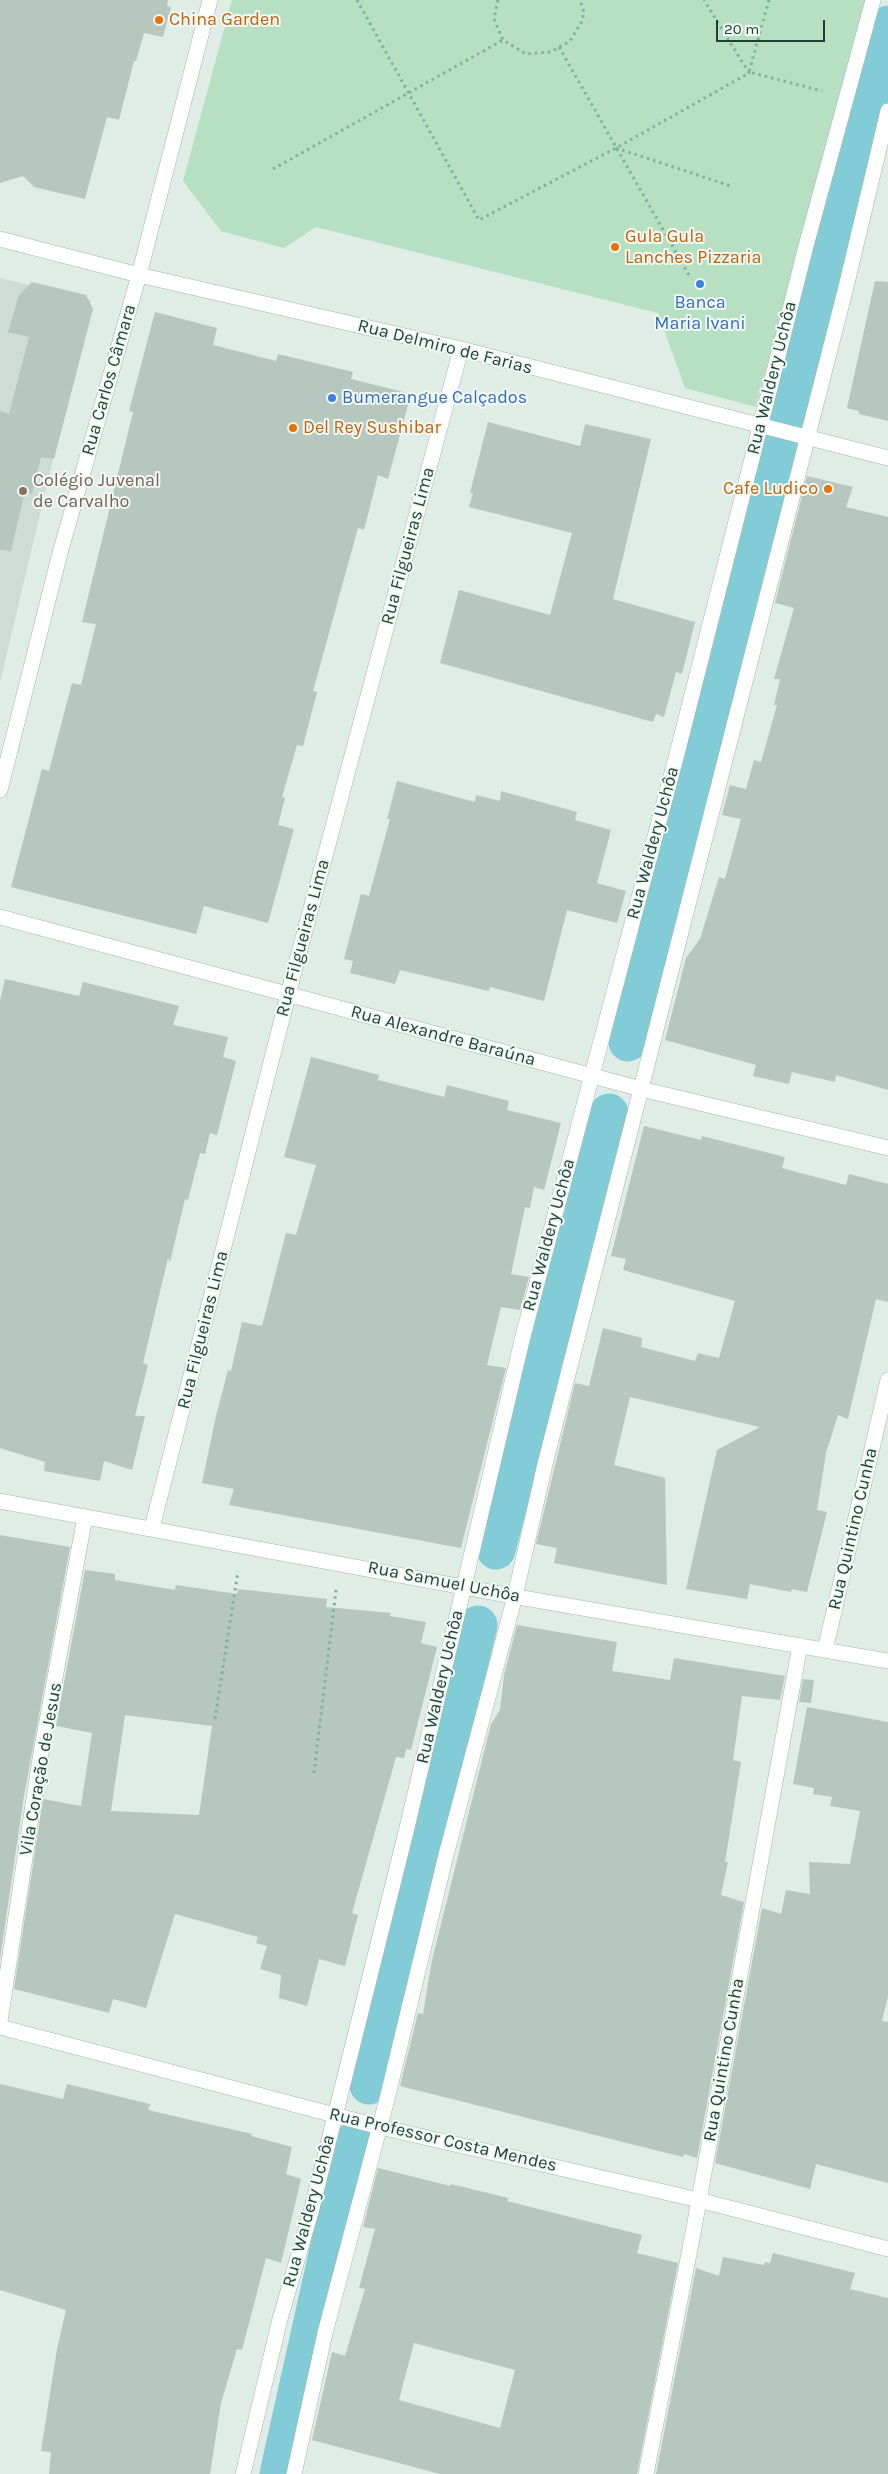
<!DOCTYPE html>
<html>
<head>
<meta charset="utf-8">
<style>
  body { margin:0 }
  #map { position:relative; width:888px; height:2474px; overflow:hidden; background:#e0ece6; font-family:Karla,sans-serif }
  canvas { display:block }
  .scale { position:absolute; left:716px; top:20px; width:109px; height:22px; box-sizing:border-box; border:2px solid #1f3e35; border-top:0; padding-left:6px; font-size:15px; line-height:18px; white-space:nowrap; color:#1f3e35; -webkit-text-stroke:4px #f1f9f4; paint-order:stroke }
</style>
</head>
<body>
<div id="map">
<canvas width="888" height="2474"></canvas>
<div class="scale">20 m</div>
</div>
<script>
const context = document.querySelector('canvas').getContext('2d');
context.lineJoin = 'round';
function fillPath(path, color) {
  context.fillStyle = color;
  context.fill(path, 'evenodd');
}
function shape(rows) {
  const path = new Path2D();
  for (const r of rows) {
    path.moveTo(r[0], r[1]);
    for (let i = 2; i < r.length; i += 2) path.lineTo(r[i], r[i + 1]);
  }
  return path;
}
function strokePath(path, color, width, dash) {
  context.strokeStyle = color;
  context.lineWidth = width;
  context.lineCap = dash ? 'butt' : 'round';
  context.setLineDash(dash || []);
  context.stroke(path);
}
function write(font, color, halo, rows, align = 'center') {
  context.font = font + ' Karla,sans-serif';
  context.lineWidth = 4;
  context.setLineDash([]);
  context.textBaseline = 'middle';
  context.strokeStyle = halo;
  context.fillStyle = color;
  for (const [text, x, y, turn = 0] of rows) {
    context.save();
    context.translate(x, y);
    context.rotate((+turn || 0) * Math.PI / 180);
    context.textAlign = isNaN(turn) ? turn : align;
    if (halo) context.strokeText(text, 0, 0);
    context.fillText(text, 0, 0);
    context.restore();
  }
}
fillPath(shape([
  [0,278,91,300,0,682]
]), '#cedcd5');
fillPath(shape([
  [232,0,866,0,756,407,685,388,658,313,316,227,284,248,221,231,183,181]
]), '#b6e0c1');
strokePath(shape([
  [628,1042,745,584,775,460,779,449,888,25],
  [496,1550,609,1113],
  [369,2085,478,1625],
  [279,2474,353,2142]
]), '#82ccd8', 39);
fillPath(shape([
  [0,0,168,0,167,6,171,7,163,37,144,33,136,61,134,61,119,120,107,117,85,199,34,187,23,176,0,183],
  [875,281,888,282,888,421,859,414,859,411,847,408],
  [32,282,86,295,93,309,54,459,41,457,32,494,25,492,11,551,0,550,0,411,9,414,29,337,8,332,19,295],
  [155,312,217,328,213,345,276,361,278,354,353,372,351,379,411,394,388,479,378,475,364,530,358,528,313,691,317,692,303,746,297,745,282,797,285,798,278,825,294,829,268,923,204,906,196,934,11,887,42,769,49,771,72,683,81,685,96,624,82,622,133,412,129,411],
  [488,422,580,446,585,424,651,439,613,599,695,622,682,674,676,672,664,717,656,714,653,722,440,663,459,590,550,615,572,533,469,507,473,493,470,493],
  [807,476,853,487,846,507,888,517,888,1090,836,1075,835,1082,792,1072,789,1084,753,1076,756,1065,665,1040,686,958,700,939,719,877,725,879,741,819,722,815,730,785,746,789,754,760,761,762,777,705,774,705,780,679,774,679,794,608,775,603],
  [397,781,475,802,476,795,500,801,501,791,577,812,575,820,611,830,597,883,626,891,617,923,567,910,544,1001,490,987,489,991,400,970,395,984,350,973,353,961,344,959,361,894,369,896,390,819,387,819],
  [5,979,79,996,83,982,179,1006,173,1025,228,1037,223,1057,236,1061,217,1135,210,1133,205,1154,200,1153,188,1200,185,1199,170,1262,168,1258,143,1363,148,1365,135,1416,145,1416,132,1470,104,1461,100,1481,44,1471,45,1462,0,1448,0,1001],
  [311,1057,379,1075,378,1080,444,1097,447,1085,509,1101,507,1110,561,1123,544,1190,534,1187,530,1208,525,1207,511,1274,529,1277,520,1310,501,1307,487,1365,506,1368,461,1548,229,1505,234,1489,202,1483,216,1416,228,1370,231,1371,242,1322,262,1326,286,1233,296,1235,316,1165,284,1157],
  [644,1126,701,1140,702,1136,785,1157,782,1168,846,1185,849,1174,888,1184,888,1302,876,1299,848,1419,838,1415,826,1453,817,1510,827,1512,807,1592,792,1589,791,1592,750,1584,747,1599,686,1589,717,1450,760,1427,630,1397,614,1465,665,1478,667,1585,554,1563,557,1548,536,1544,575,1383,589,1386,603,1328,642,1338,641,1347,695,1361,698,1353,719,1358,735,1301,623,1270,626,1259,611,1256],
  [0,1535,70,1547,24,1796,0,1959],
  [85,1570,115,1574,115,1580,175,1590,176,1585,237,1594,238,1589,327,1599,326,1607,391,1613,390,1616,426,1622,421,1643,437,1647,411,1750,406,1749,404,1758,396,1757,352,1913,358,1915,345,1966,319,1959,307,2006,279,1998,281,1975,260,1969,267,1946,256,1943,258,1937,175,1914,146,2008,113,1999,109,2013,14,1989,43,1799,81,1806,92,1733,56,1726],
  [125,1715,212,1726,199,1815,111,1811],
  [517,1625,617,1642,612,1671,670,1680,674,1658,785,1676,780,1700,742,1696,733,1760,741,1762,725,1862,728,1862,721,1895,744,1902,697,2158,684,2154,683,2157,400,2086,418,2013,423,2014,432,1960,491,1724,500,1710,504,1675],
  [803,1679,814,1680,811,1703,799,1702],
  [807,1707,888,1722,888,1996,882,2021,888,2022,888,2183,816,2164,810,2189,715,2163,762,1908,781,1914,786,1890,810,1894,809,1862,850,1864,860,1811,830,1806,832,1797,813,1794,814,1788,793,1784],
  [0,2084,63,2099,67,2084,150,2104,148,2110,252,2134,251,2136,292,2147,286,2174,301,2179,281,2263,266,2258,242,2350,237,2349,221,2403,210,2474,49,2474,51,2452,41,2451,57,2349,66,2310,0,2290],
  [378,2168,450,2186,451,2184,508,2198,507,2201,642,2235,637,2253,678,2263,637,2474,440,2474,312,2440,332,2352,345,2356,365,2289,359,2288,375,2229,363,2227],
  [414,2343,515,2370,500,2428,399,2400],
  [773,2253,855,2273,850,2289,888,2298,888,2474,656,2474,696,2268,719,2276,723,2257,764,2265,765,2262,770,2263]
]), '#b5c7bf');
const lane = shape([
  [0,2021,41,1753,85,1517],
  [243,2474,280,2319,311,2212,406,1832,523,1336,678,750,806,246,873,0],
  [294,2474,325,2333,387,2099,446,1855,515,1596,545,1464,846,287,888,111]
]);
const street = shape([
  [0,239,139,275,461,349,888,458],
  [0,790,60,553,139,275,210,0],
  [0,917,641,1089,888,1148],
  [0,1501,512,1596,888,1661],
  [152,1528,295,968,461,349],
  [825,1650,888,1380],
  [646,2474,693,2233,800,1645]
]);
const secondary = shape([
  [0,2027,380,2127,699,2200,888,2249]
]);
strokePath(lane, '#a2b4ad', 16);
strokePath(street, '#a2b4ad', 16);
strokePath(secondary, '#9db9af', 16);
strokePath(shape([
  [357,0,479,220,616,148,749,73,704,0],
  [498,0,494,19,503,40,526,54,551,52,570,41,581,23,584,12,580,0],
  [769,0,749,72,822,91],
  [559,47,690,277],
  [616,148,731,186],
  [273,169,503,40],
  [215,1719,238,1571],
  [314,1773,336,1590]
]), '#7db3a1', 3, [2.5, 4]);
strokePath(lane, '#fff', 15);
strokePath(street, '#fff', 15);
strokePath(secondary, '#fff', 15);
for (const [x, y, r, color] of [
  [159,20,5,"#e8710a"],
  [615,247,5,"#e8710a"],
  [700,284,5,"#3f7fe0"],
  [332,398,5,"#3f7fe0"],
  [293,428,5,"#e8710a"],
  [828,489,5,"#e8710a"],
  [23,491,5,"#8d6e63"]
]) {
  const dot = new Path2D();
  dot.arc(x, y, r, 0, 2 * Math.PI);
  context.fillStyle = color;
  context.fill(dot);
  strokePath(dot, '#f1f9f4', 2);
}
write('18px', '#c56008', '#f1f9f4', [
  ["China Garden",169,20],
  ["Gula Gula",625,237],
  ["Lanches Pizzaria",625,258],
  ["Del Rey Sushibar",303,428],
  ["Cafe Ludico",818,489,"right"]
], 'left');
write('18px', '#366cbe', '#f1f9f4', [
  ["Banca",700,303],
  ["Maria Ivani",700,324],
  ["Bumerangue Calçados",342,398,"left"]
]);
write('18px', '#1f3e35', '#f1f9f4', [
  ["Rua Delmiro de Farias",445,347,14],
  ["Rua Waldery Uchôa",772,378,-76],
  ["Rua Carlos Câmara",109,380,-74],
  ["Rua Filgueiras Lima",408,546,-75],
  ["Rua Waldery Uchôa",653,843,-75],
  ["Rua Filgueiras Lima",303,938,-75],
  ["Rua Alexandre Baraúna",443,1036,15],
  ["Rua Waldery Uchôa",549,1235,-75],
  ["Rua Filgueiras Lima",203,1330,-76],
  ["Rua Quintino Cunha",853,1529,-77],
  ["Rua Samuel Uchôa",444,1582,11],
  ["Rua Waldery Uchôa",440,1687,-77],
  ["Vila Coração de Jesus",41,1769,-80],
  ["Rua Quintino Cunha",724,2060,-80],
  ["Rua Professor Costa Mendes",443,2140,13],
  ["Rua Waldery Uchôa",309,2211,-75]
]);
write('18px', '#785e54', '#f1f9f4', [
  ["Colégio Juvenal",33,481],
  ["de Carvalho",33,502]
], 'left');
</script>
</body>
</html>
